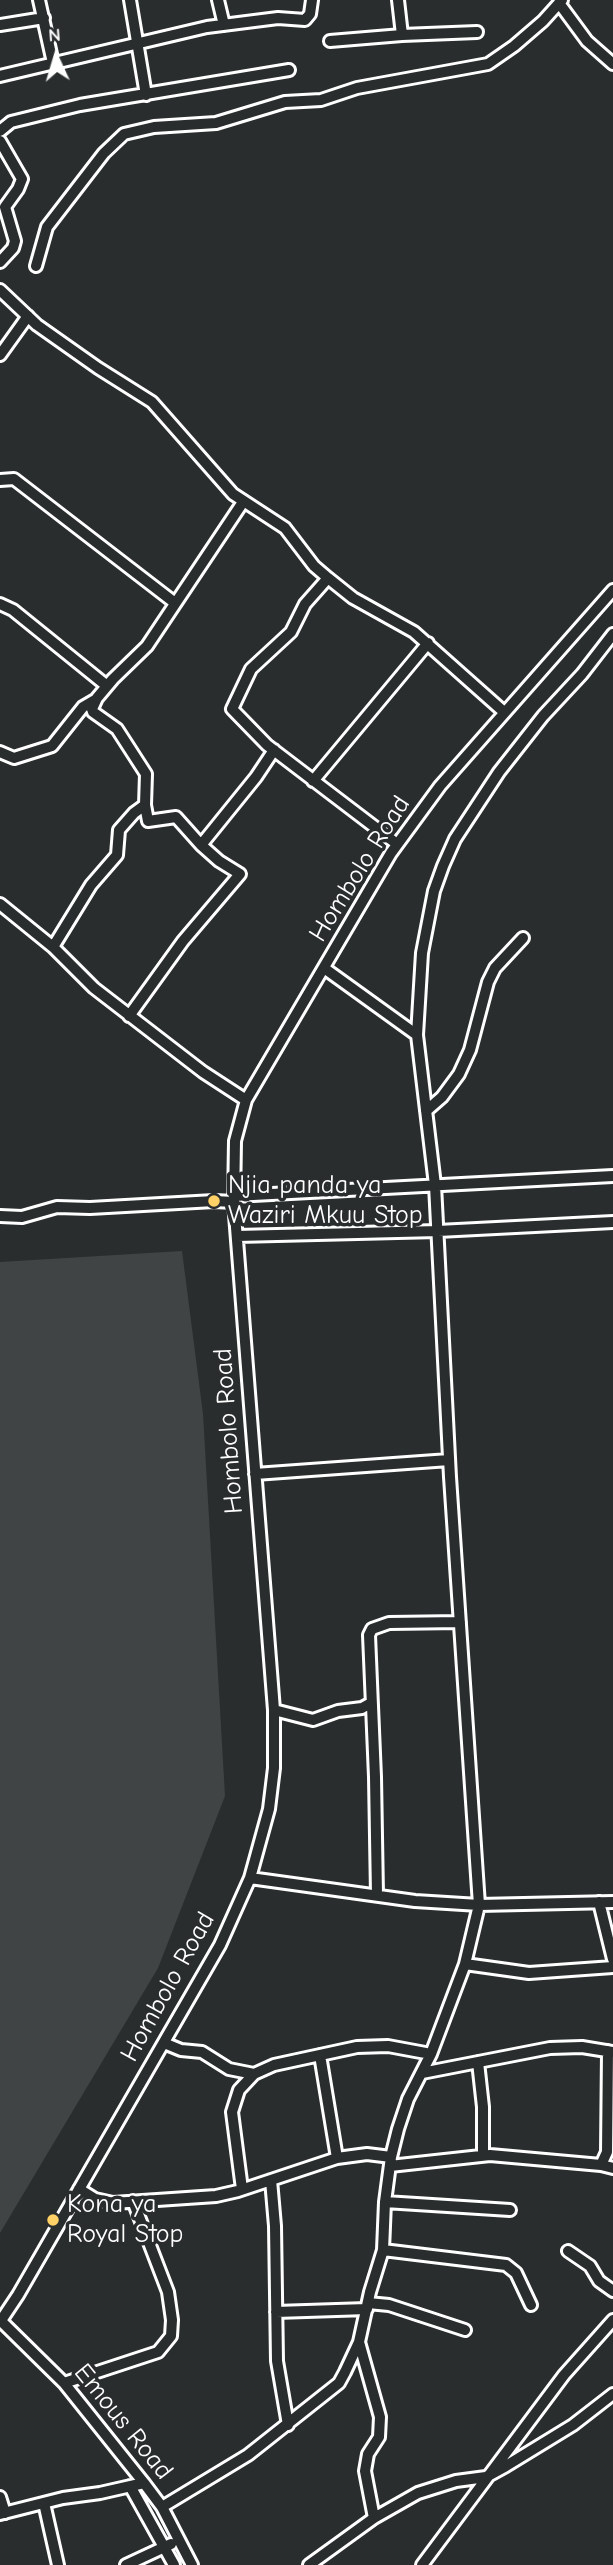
<!DOCTYPE html>
<html>
<head>
<meta charset="utf-8">
<style>
  body { margin:0 }
  #map { position:relative; width:613px; height:2565px; overflow:hidden; background:#2a2d2e; font-family:"Comic Neue",sans-serif }
  canvas { display:block }
  .north { position:absolute; left:21px; top:21px; width:70px; height:70px; -webkit-text-stroke:5px #2a2d2e; paint-order:stroke; rotate:356deg; font-size:19px; font-weight:700; line-height:28px; text-align:center; color:#fff }
  .north::after { content:''; display:block; margin:auto; width:24px; height:32px; background:#fff; clip-path:polygon(50% 0,100% 100%,50% 72%,0 100%) }
</style>
</head>
<body>
<div id="map">
<canvas width="613" height="2565"></canvas>
<div class="north">N</div>
</div>
<script>
const context = document.querySelector('canvas').getContext('2d');
context.lineJoin = 'round';
function fillPath(path, color) {
  context.fillStyle = color;
  context.fill(path, 'evenodd');
}
function shape(rows) {
  const path = new Path2D();
  for (const r of rows) {
    path.moveTo(r[0], r[1]);
    for (let i = 2; i < r.length; i += 2) path.lineTo(r[i], r[i + 1]);
  }
  return path;
}
function strokePath(path, color, width, dash) {
  context.strokeStyle = color;
  context.lineWidth = width;
  context.lineCap = dash ? 'butt' : 'round';
  context.setLineDash(dash || []);
  context.stroke(path);
}
function write(font, color, halo, rows, align = 'center') {
  context.font = font + ' "Comic Neue",sans-serif';
  context.lineWidth = 7;
  context.setLineDash([]);
  context.textBaseline = 'middle';
  context.strokeStyle = halo;
  context.fillStyle = color;
  for (const [text, x, y, turn = 0] of rows) {
    context.save();
    context.translate(x, y);
    context.rotate((+turn || 0) * Math.PI / 180);
    context.textAlign = isNaN(turn) ? turn : align;
    if (halo) context.strokeText(text, 0, 0);
    context.fillText(text, 0, 0);
    context.restore();
  }
}
fillPath(shape([
  [182,1251,203,1414,225,1796,158,1968,0,2233,0,1262]
]), '#414445');
const minor = shape([
  [39,0,53,63],
  [130,0,146,95],
  [218,0,224,25],
  [398,0,402,35],
  [559,3,587,41,613,64],
  [0,25,44,18],
  [330,41,402,35,477,32],
  [0,76,207,27,278,18,305,20,310,14,312,0],
  [0,131,11,122,80,105,289,70],
  [0,141,22,179,18,189,5,207,15,241,13,248,0,262],
  [36,266,47,227,104,153,124,134,154,127,216,123,285,102,321,100,357,88,488,64,514,46,543,21,562,0],
  [0,290,37,325,98,368,152,402,233,494,285,528,314,566,328,578,353,598,414,632,504,712],
  [0,355,28,316],
  [0,480,14,479,175,603],
  [328,578,305,604,291,632,251,669,232,709,267,745,397,844],
  [0,604,13,610,107,686],
  [0,752,14,758,52,746,83,707,95,700],
  [313,781,428,643],
  [201,845,256,777,274,750],
  [0,904,53,947,94,988,203,1072,246,1100],
  [53,947,91,885,117,855,119,830,134,813,145,805],
  [324,968,417,1035],
  [129,1016,183,941,240,874,219,861,201,845,176,817,148,821,145,805,146,774,117,729,93,712,92,709,97,698,113,679,147,646,243,502],
  [426,1111,442,1097,459,1074,470,1050,488,982,495,968,523,938],
  [234,1196,613,1176],
  [0,1216,22,1217,57,1207,90,1208,214,1201,234,1202],
  [237,1236,438,1231,613,1222],
  [255,1474,449,1460],
  [274,1710,313,1720,338,1711,362,1708,371,1703],
  [250,1878,415,1901,479,1905,613,1902],
  [377,1895,375,1777,369,1635,372,1629,389,1623,460,1622],
  [599,1902,613,1959],
  [465,1964,529,1973,613,1967],
  [164,2043,181,2050,202,2052,229,2069,254,2074],
  [320,2055,337,2158],
  [478,2062,483,2107,483,2155],
  [422,2073,550,2048,582,2047,613,2052],
  [601,2165,607,2152,608,2051],
  [390,2166,490,2155,601,2165,613,2168],
  [271,2180,275,2226,277,2361,288,2425],
  [79,2189,95,2199,113,2203,216,2196,238,2191,337,2158,367,2154,391,2157],
  [242,2189,232,2112,239,2090,254,2074,274,2065,357,2047,388,2046,431,2054],
  [385,2202,510,2210],
  [383,2250,506,2265,516,2273,531,2305],
  [568,2251,590,2266,599,2281,613,2291],
  [368,2303,389,2305,465,2330],
  [276,2312,367,2309],
  [1,2321,64,2383,144,2483,162,2507,192,2565],
  [0,2322,18,2295,220,1945,250,1878,269,1809,274,1768,274,1710,234,1202,235,1141,246,1100,391,853,440,786,613,590],
  [359,2342,380,2417,379,2437,368,2454,365,2471,374,2518],
  [64,2383,158,2352,171,2336,172,2320,168,2292,133,2201],
  [130,2486,174,2565],
  [0,2497,5,2513],
  [44,2503,58,2565],
  [162,2507,248,2455,339,2383,345,2372,359,2342,370,2292,383,2250,385,2202,391,2157,398,2129,408,2099,431,2054,465,1964,479,1905,450,1477,435,1185,417,1035,422,953,434,891,443,866,455,839,499,772,543,716,582,674,613,634],
  [0,2514,63,2498,100,2493,144,2483],
  [126,2565,171,2544],
  [309,2565,374,2518,418,2493,456,2481,486,2477,506,2466,573,2425,613,2394],
  [422,2565,564,2375,613,2320]
]);
strokePath(minor, '#fff', 16);
strokePath(minor, '#2a2d2e', 10);
for (const [x, y, r, color] of [
  [214,1201,7,"#ffd166"],
  [53,2220,7,"#ffd166"]
]) {
  const dot = new Path2D();
  dot.arc(x, y, r, 0, 2 * Math.PI);
  context.fillStyle = color;
  context.fill(dot);
  strokePath(dot, '#2a2d2e', 2.5);
}
write('26px', '#fff', '#2a2d2e', [
  ["Hombolo Road",360,869,-58],
  ["Hombolo Road",229,1431,-94],
  ["Hombolo Road",168,1987,-61],
  ["Emous Road",123,2422,51]
]);
write('26px', '#fff', '#2a2d2e', [
  ["Njia panda ya",228,1186],
  ["Waziri Mkuu Stop",228,1216],
  ["Kona ya",67,2205],
  ["Royal Stop",67,2235]
], 'left');
</script>
</body>
</html>
